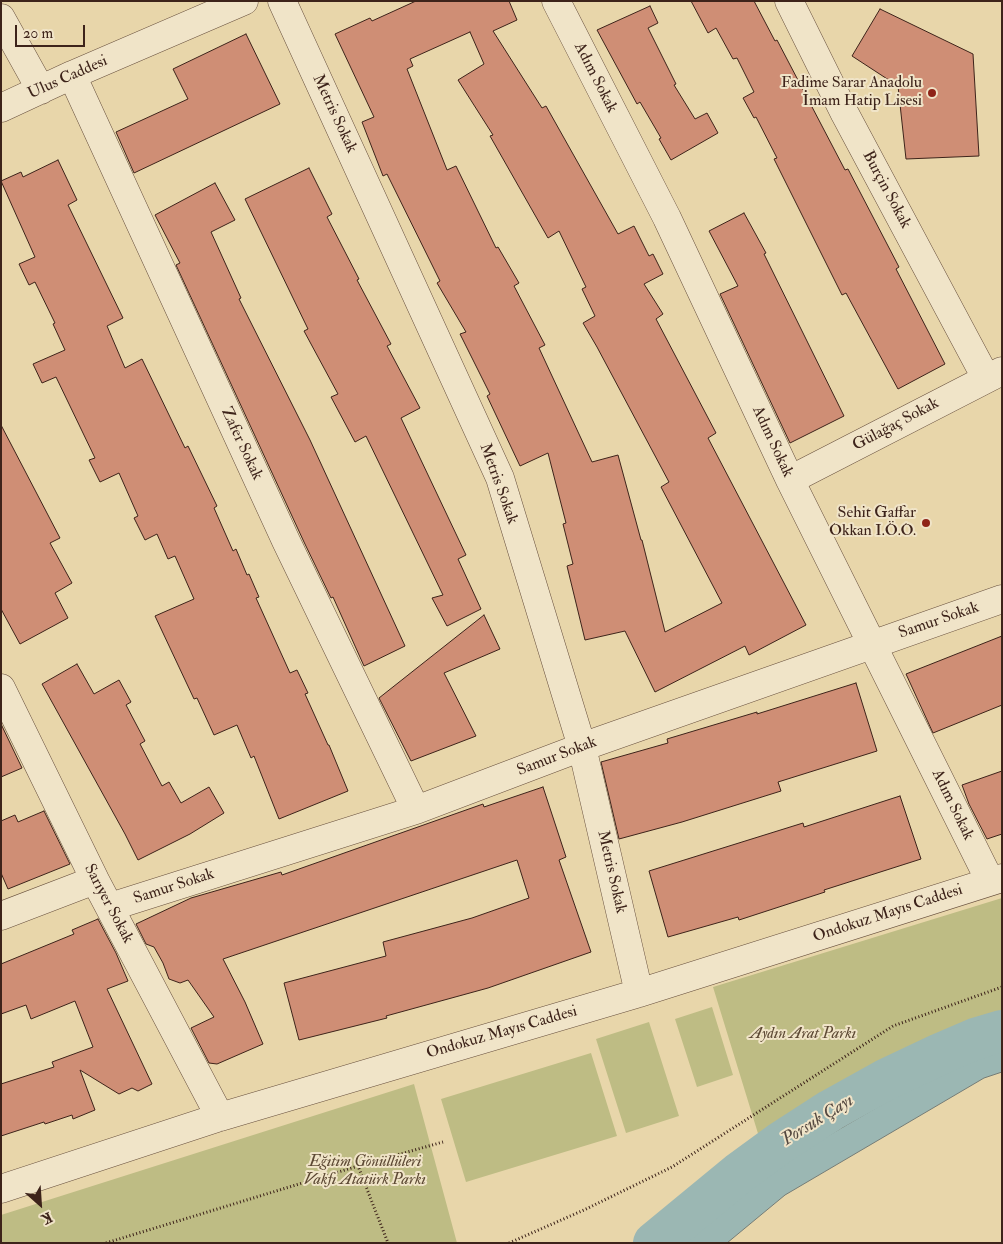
<!DOCTYPE html>
<html>
<head>
<meta charset="utf-8">
<style>
  body { margin:0 }
  #map { position:relative; width:1003px; height:1244px; overflow:hidden; background:#e8d6aa; font-family:"IM FELL Double Pica",serif }
  canvas { display:block }
  .frame { position:absolute; inset:0; border:2px solid #3d231a; pointer-events:none }
  .north { position:absolute; left:15px; top:1179px; width:50px; height:50px; -webkit-text-stroke:4px #f0e4c8; paint-order:stroke; rotate:154deg; font-size:14px; font-weight:700; line-height:20px; text-align:center; color:#3d231a }
  .north::after { content:''; display:block; margin:auto; width:18px; height:22px; background:#3d231a; clip-path:polygon(50% 0,100% 100%,50% 72%,0 100%) }
  .scale { position:absolute; left:15px; top:25px; width:70px; height:22px; box-sizing:border-box; border:2px solid #3d231a; border-top:0; padding-left:6px; font-size:15px; line-height:18px; white-space:nowrap; color:#3d231a; -webkit-text-stroke:4px #f0e4c8; paint-order:stroke }
</style>
</head>
<body>
<div id="map">
<canvas width="1003" height="1244"></canvas>
<div class="frame"></div>
<div class="north">K</div>
<div class="scale">20 m</div>
</div>
<script>
const context = document.querySelector('canvas').getContext('2d');
context.lineJoin = 'round';
function fillPath(path, color) {
  context.fillStyle = color;
  context.fill(path, 'evenodd');
}
function shape(rows) {
  const path = new Path2D();
  for (const r of rows) {
    path.moveTo(r[0], r[1]);
    for (let i = 2; i < r.length; i += 2) path.lineTo(r[i], r[i + 1]);
  }
  return path;
}
function strokePath(path, color, width, dash) {
  context.strokeStyle = color;
  context.lineWidth = width;
  context.lineCap = dash ? 'butt' : 'round';
  context.setLineDash(dash || []);
  context.stroke(path);
}
function write(font, color, halo, rows, align = 'center') {
  context.font = font + ' "IM FELL Double Pica",serif';
  context.lineWidth = 4;
  context.setLineDash([]);
  context.textBaseline = 'middle';
  context.strokeStyle = halo;
  context.fillStyle = color;
  for (const [text, x, y, turn = 0] of rows) {
    context.save();
    context.translate(x, y);
    context.rotate((+turn || 0) * Math.PI / 180);
    context.textAlign = isNaN(turn) ? turn : align;
    if (halo) context.strokeText(text, 0, 0);
    context.fillText(text, 0, 0);
    context.restore();
  }
}
fillPath(shape([
  [1002,898,1002,1024,927,1047,760,1140,713,987],
  [712,1007,733,1075,697,1087,675,1019],
  [649,1022,679,1116,626,1133,596,1039],
  [591,1053,617,1136,466,1182,441,1099],
  [414,1084,457,1243,1,1243,1,1215]
]), '#bebc84');
const water = shape([
  [1002,1043,1002,1072,984,1078,785,1195,727,1243,682,1243,766,1172,958,1060,1002,1043]
]);
fillPath(water, '#9bb7b3');
strokePath(water, '#757c76', 1);
strokePath(shape([
  [654,1243,739,1173,780,1143,831,1110,885,1080,940,1054,975,1039,1002,1031]
]), '#9bb7b3', 42);
const building = shape([
  [416,1,509,1,517,20,493,31,542,108,546,106,618,234,634,226,649,256,653,254,663,274,644,284,663,314,656,319,716,433,708,438,806,625,749,655,745,646,655,692,625,631,585,640,567,566,573,564,563,524,566,523,548,453,520,466,487,396,490,394,460,334,466,332,437,283,440,281,387,174,383,176,362,122,374,117,335,34,370,18,372,21,416,1],
  [470,32,484,64,458,80,493,135,490,136,548,238,559,231,586,287,582,289,595,316,583,323,597,347,669,482,661,487,722,603,665,632,642,540,641,540,618,455,592,462,539,348,545,345,514,286,519,283,498,247,496,248,456,166,447,170,407,69,413,66,410,59,470,32],
  [691,1,754,1,775,41,777,40,845,170,848,169,899,267,896,269,945,364,898,389,846,293,842,295,774,159,777,158,756,117,754,118,743,98,754,92,737,58,733,59,716,28,708,33,691,1],
  [650,6,658,23,648,28,676,84,674,85,695,119,707,113,718,133,671,160,659,139,661,138,640,102,637,104,597,30,650,6],
  [880,9,973,54,979,156,906,159,898,86,852,56,880,9],
  [246,34,280,104,134,173,116,132,188,99,173,69,246,34],
  [58,160,77,200,68,205,123,318,107,326,125,368,142,359,185,448,188,446,217,506,214,508,233,551,236,549,247,575,249,574,259,597,256,598,290,673,297,670,308,693,305,694,328,745,329,745,348,791,279,819,254,756,251,758,237,725,214,735,197,698,194,699,155,616,194,599,175,556,168,559,157,534,145,540,134,518,138,516,119,473,100,482,89,460,95,458,56,377,42,383,33,364,65,350,53,324,55,323,35,282,29,285,19,264,35,257,1,181,21,172,23,177,58,160],
  [309,168,332,214,327,217,359,279,357,280,391,344,387,346,420,408,401,418,466,555,458,559,481,609,447,626,432,598,443,595,366,436,355,442,331,397,338,394,304,331,308,329,245,199,309,168],
  [215,183,235,220,211,232,241,298,239,299,310,440,405,646,364,666,333,597,331,598,304,542,176,265,180,263,155,215,215,183],
  [744,213,766,253,764,254,844,416,790,443,720,294,738,286,709,231,744,213],
  [1,425,60,538,50,543,72,583,55,593,68,618,20,644,1,609,1,425],
  [484,615,500,649,444,673,476,736,411,761,379,698,484,615],
  [1002,636,1002,705,933,733,906,674,1002,636],
  [77,664,94,694,119,680,131,702,126,705,145,741,140,744,162,786,169,782,181,803,209,787,224,813,190,834,138,860,125,834,42,684,77,664],
  [856,683,877,751,778,782,781,791,682,822,619,839,601,762,668,743,667,739,757,712,757,714,856,683],
  [1,724,22,768,1,777,1,724],
  [1002,771,1002,834,987,839,969,804,962,785,1002,771],
  [543,787,566,857,559,860,591,952,488,988,386,1016,387,1018,299,1040,284,983,386,956,383,942,472,918,529,898,517,860,223,959,245,1002,263,1044,217,1064,209,1063,191,1028,214,1017,188,980,180,983,169,979,163,963,154,947,146,944,136,924,191,898,281,872,282,875,483,804,484,807,543,787],
  [900,796,921,859,824,890,825,892,739,920,738,917,668,937,649,871,803,823,804,827,900,796],
  [44,811,70,864,8,889,1,873,1,821,15,815,18,822,44,811],
  [98,919,116,953,128,981,107,989,152,1084,138,1091,132,1088,119,1094,80,1070,95,1110,73,1119,72,1115,45,1124,44,1122,1,1136,1,1084,54,1067,52,1062,93,1047,75,1001,31,1019,26,1005,1,1014,1,964,74,934,72,930,98,919]
]);
fillPath(building, '#cf8e75');
strokePath(building, '#3d231a', 1);
const minor = shape([
  [282,1,500,478,582,747,639,993],
  [556,1,667,218,790,480,990,881],
  [789,1,845,114,986,378],
  [1,18,41,90],
  [72,75,286,541,416,810],
  [1,108,72,75,244,1],
  [790,480,1002,371],
  [1,688,95,880,220,1117],
  [110,907,416,810,582,747,1002,599],
  [1,916,95,880],
  [1,1189,220,1117,639,993,1002,878]
]);
strokePath(minor, '#68503e', 29);
strokePath(shape([
  [358,1166,443,1142],
  [106,1243,358,1166,388,1243],
  [509,1243,584,1210,672,1167,893,1026,1002,987]
]), '#3d231a', 3, [1, 2.5]);
strokePath(minor, '#f0e4c8', 28);
for (const [x, y, r, color] of [
  [932,93,5,"#8f2418"],
  [926,523,5,"#8f2418"]
]) {
  const dot = new Path2D();
  dot.arc(x, y, r, 0, 2 * Math.PI);
  context.fillStyle = color;
  context.fill(dot);
  strokePath(dot, '#f0e4c8', 2);
}
write('16px', '#3d231a', '#f0e4c8', [
  ["Ulus Caddesi",68,78,-24],
  ["Adım Sokak",595,78,63],
  ["Metris Sokak",334,114,65],
  ["Burçin Sokak",886,190,62],
  ["Gülağaç Sokak",896,425,-28],
  ["Adım Sokak",772,442,65],
  ["Zafer Sokak",241,444,65],
  ["Metris Sokak",498,484,70],
  ["Samur Sokak",939,621,-19],
  ["Samur Sokak",557,757,-21],
  ["Adım Sokak",952,805,64],
  ["Metris Sokak",611,872,77],
  ["Samur Sokak",174,887,-18],
  ["Sarıyer Sokak",108,904,62],
  ["Ondokuz Mayıs Caddesi",888,914,-18],
  ["Ondokuz Mayıs Caddesi",502,1033,-16]
]);
write('16px', '#3d231a', '#f0e4c8', [
  ["Fadime Sarar Anadolu",922,84],
  ["İmam Hatip Lisesi",922,102],
  ["Sehit Gaffar",916,514],
  ["Okkan I.Ö.O.",916,532]
], 'right');
write('italic 16px', '#5d4934', '#f0e4c8', [
  ["Aydın Arat Parkı",803,1035],
  ["Eğitim Gönüllüleri",365,1163],
  ["Vakfı Atatürk Parkı",365,1181]
]);
write('italic 18px', '#544840', '#f0e4c8', [
  ["Porsuk Çayı",818,1121,-32]
]);
</script>
</body>
</html>
